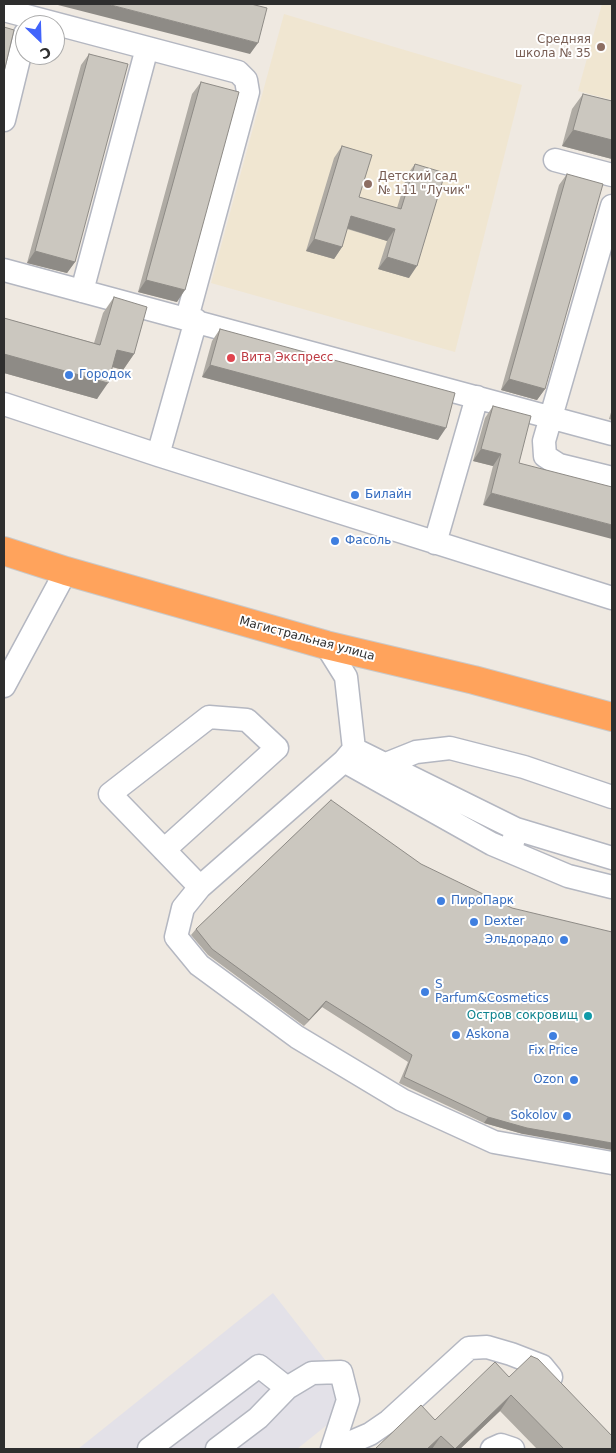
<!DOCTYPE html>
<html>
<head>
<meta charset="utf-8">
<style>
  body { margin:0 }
  #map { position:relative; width:616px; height:1453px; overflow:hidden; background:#efe9e1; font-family:"DejaVu Sans",sans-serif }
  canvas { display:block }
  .frame { position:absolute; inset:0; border:5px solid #2e2e2e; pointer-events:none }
  .north { position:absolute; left:15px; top:15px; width:50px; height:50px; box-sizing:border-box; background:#fff; border:1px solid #ababab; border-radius:50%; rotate:156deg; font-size:14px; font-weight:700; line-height:20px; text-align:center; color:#2e2e2e }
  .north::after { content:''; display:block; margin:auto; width:18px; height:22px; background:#4264fb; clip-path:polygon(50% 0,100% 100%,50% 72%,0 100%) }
</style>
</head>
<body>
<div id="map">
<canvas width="616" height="1453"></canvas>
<div class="frame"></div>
<div class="north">С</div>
</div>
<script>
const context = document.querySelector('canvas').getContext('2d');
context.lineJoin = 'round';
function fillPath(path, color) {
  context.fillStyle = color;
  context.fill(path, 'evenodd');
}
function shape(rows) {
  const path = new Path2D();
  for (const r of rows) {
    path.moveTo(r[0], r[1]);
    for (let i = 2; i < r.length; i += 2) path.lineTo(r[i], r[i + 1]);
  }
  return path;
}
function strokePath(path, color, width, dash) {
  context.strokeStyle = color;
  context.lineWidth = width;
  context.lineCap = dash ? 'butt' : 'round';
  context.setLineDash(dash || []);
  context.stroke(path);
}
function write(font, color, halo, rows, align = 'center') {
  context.font = font + ' "DejaVu Sans",sans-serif';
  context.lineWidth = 4;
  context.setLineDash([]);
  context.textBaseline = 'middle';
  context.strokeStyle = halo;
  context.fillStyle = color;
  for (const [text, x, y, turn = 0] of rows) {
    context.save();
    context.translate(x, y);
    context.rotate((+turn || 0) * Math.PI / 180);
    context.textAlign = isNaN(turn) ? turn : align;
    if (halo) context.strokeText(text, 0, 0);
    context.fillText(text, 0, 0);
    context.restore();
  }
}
fillPath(shape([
  [273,1293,357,1401,297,1449,78,1449]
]), '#e3e1e8');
fillPath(shape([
  [602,4,612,4,612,100,578,91],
  [284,14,522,85,455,352,211,283]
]), '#f0e6d1');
const minor = shape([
  [4,10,238,72,246,80,248,92,187,318],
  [4,120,25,34],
  [555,160,612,175],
  [612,206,544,441,545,456,559,465,612,478],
  [4,270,612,434],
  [82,291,147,48],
  [4,404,158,455,612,598],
  [158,455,196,320],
  [435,543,477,397],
  [326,645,346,677,354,749,344,761,200,887,183,908,176,937,199,965,297,1037,402,1100,494,1142,612,1163],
  [4,686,66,571],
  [354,749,516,829],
  [344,761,492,844,568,876,612,887],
  [386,764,416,752,450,748,524,767,612,797],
  [513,842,516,829,612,858],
  [164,850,277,748,247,720,209,717,110,794,200,887],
  [149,1449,259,1366,287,1388],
  [217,1449,258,1418,287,1388,312,1373,341,1372,348,1400,332,1449],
  [335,1449,370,1434,389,1421,469,1348,487,1347,511,1354,542,1366,551,1377],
  [492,1449,501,1445,513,1449]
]);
const highway = shape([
  [4,551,66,571,326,645,474,680,612,717]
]);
strokePath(minor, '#b4b7c1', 25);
strokePath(highway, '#c9c9c9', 30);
strokePath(minor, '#fff', 22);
strokePath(highway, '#ffa35c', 28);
fillPath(shape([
  [89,54,75,262,67,273,27,263,81,65],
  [201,82,177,302,138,292,192,94],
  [583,94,612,101,612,159,562,146,572,109],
  [342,146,359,197,397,208,407,175,415,164,409,278,378,269,387,241,347,229,342,247,334,259,306,251,334,158],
  [567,174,545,389,537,400,501,390,559,185],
  [114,297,134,354,123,370,112,367,97,399,4,373,4,318,94,343,103,313],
  [220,329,438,440,202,377,212,341],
  [493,406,519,463,483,505,493,466,473,461,485,418],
  [612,409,612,420,609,419],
  [331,800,523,1134,484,1123,399,1083,408,1062,322,1007,304,1026,208,955,191,935,196,929],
  [509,1377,612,1449,537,1449,500,1411,460,1449,375,1449,435,1420]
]), '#afaba4');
fillPath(shape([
  [54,4,107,4,258,43,250,54],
  [573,130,612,140,612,159,562,146],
  [351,216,395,229,387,241,343,227],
  [314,239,342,247,334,259,306,251],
  [35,251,75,262,67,273,27,263],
  [387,257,417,266,409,278,378,269],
  [146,280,185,290,177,302,138,292],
  [117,350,134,354,123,370,106,365],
  [4,354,108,383,97,399,4,373],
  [210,365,446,428,438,440,202,377],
  [509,379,545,389,537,400,501,390],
  [481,449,501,454,493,466,473,461],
  [491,493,612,525,612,539,483,505],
  [326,1001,322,1007,304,1026,309,1020],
  [488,1117,612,1143,612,1150,523,1134,484,1123],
  [511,1395,500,1411,460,1449,455,1449],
  [441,1436,432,1449,427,1449]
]), '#8e8b86');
const building = shape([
  [107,4,251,4,267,8,258,43,107,4],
  [4,27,14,30,4,72,4,27],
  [89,54,128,64,75,262,35,251,89,54],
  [201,82,239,92,185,290,146,280,201,82],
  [583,94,612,101,612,140,573,130,583,94],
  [342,146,372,155,359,197,401,209,415,164,445,173,417,266,387,257,395,229,351,216,342,247,314,239,342,146],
  [567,174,603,184,545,389,509,379,567,174],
  [114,297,147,307,134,354,117,350,108,383,4,354,4,318,100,345,114,297],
  [220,329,455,393,446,428,210,365,220,329],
  [493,406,531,416,519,463,612,487,612,525,491,493,501,454,481,449,493,406],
  [331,800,421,864,512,908,612,932,612,1143,527,1128,488,1117,404,1077,412,1055,326,1001,309,1020,212,949,196,929,331,800],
  [531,1356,538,1359,612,1436,612,1449,564,1449,511,1395,455,1449,441,1436,427,1449,375,1449,421,1405,435,1420,495,1362,509,1377,531,1356]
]);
fillPath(building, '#cbc7bf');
strokePath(building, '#8e8b86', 1);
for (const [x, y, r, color] of [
  [601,47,5,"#8d6e63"],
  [368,184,5,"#8d6e63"],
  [231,358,5,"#e0444e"],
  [69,375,5,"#3f7fe0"],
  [355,495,5,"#3f7fe0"],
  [335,541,5,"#3f7fe0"],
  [441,901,5,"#3f7fe0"],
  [474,922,5,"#3f7fe0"],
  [564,940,5,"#3f7fe0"],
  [425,992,5,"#3f7fe0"],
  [588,1016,5,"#0f9aa8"],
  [456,1035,5,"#3f7fe0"],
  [553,1036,5,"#3f7fe0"],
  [574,1080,5,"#3f7fe0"],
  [567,1116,5,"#3f7fe0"]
]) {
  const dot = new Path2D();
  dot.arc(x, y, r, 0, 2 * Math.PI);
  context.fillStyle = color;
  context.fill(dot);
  strokePath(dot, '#fff', 2);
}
write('12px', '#785e54', '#fff', [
  ["Средняя",591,40],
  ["школа № 35",591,54],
  ["Детский сад",378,177,"left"],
  ["№ 111 \"Лучик\"",378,191,"left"]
], 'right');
write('12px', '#be3a42', '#fff', [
  ["Вита Экспресс",241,358]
], 'left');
write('12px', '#366cbe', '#fff', [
  ["Городок",79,375],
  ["Билайн",365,495],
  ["Фасоль",345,541],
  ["ПироПарк",451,901],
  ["Dexter",484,922],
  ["Эльдорадо",554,940,"right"],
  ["S",435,985],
  ["Parfum&Cosmetics",435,999],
  ["Askona",466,1035],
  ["Fix Price",553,1051,"center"],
  ["Ozon",564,1080,"right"],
  ["Sokolov",557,1116,"right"]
], 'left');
write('12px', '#2e2e2e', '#fff', [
  ["Магистральная улица",307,639,15]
]);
write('12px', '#0d838f', '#fff', [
  ["Остров сокровищ",578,1016]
], 'right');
</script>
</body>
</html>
